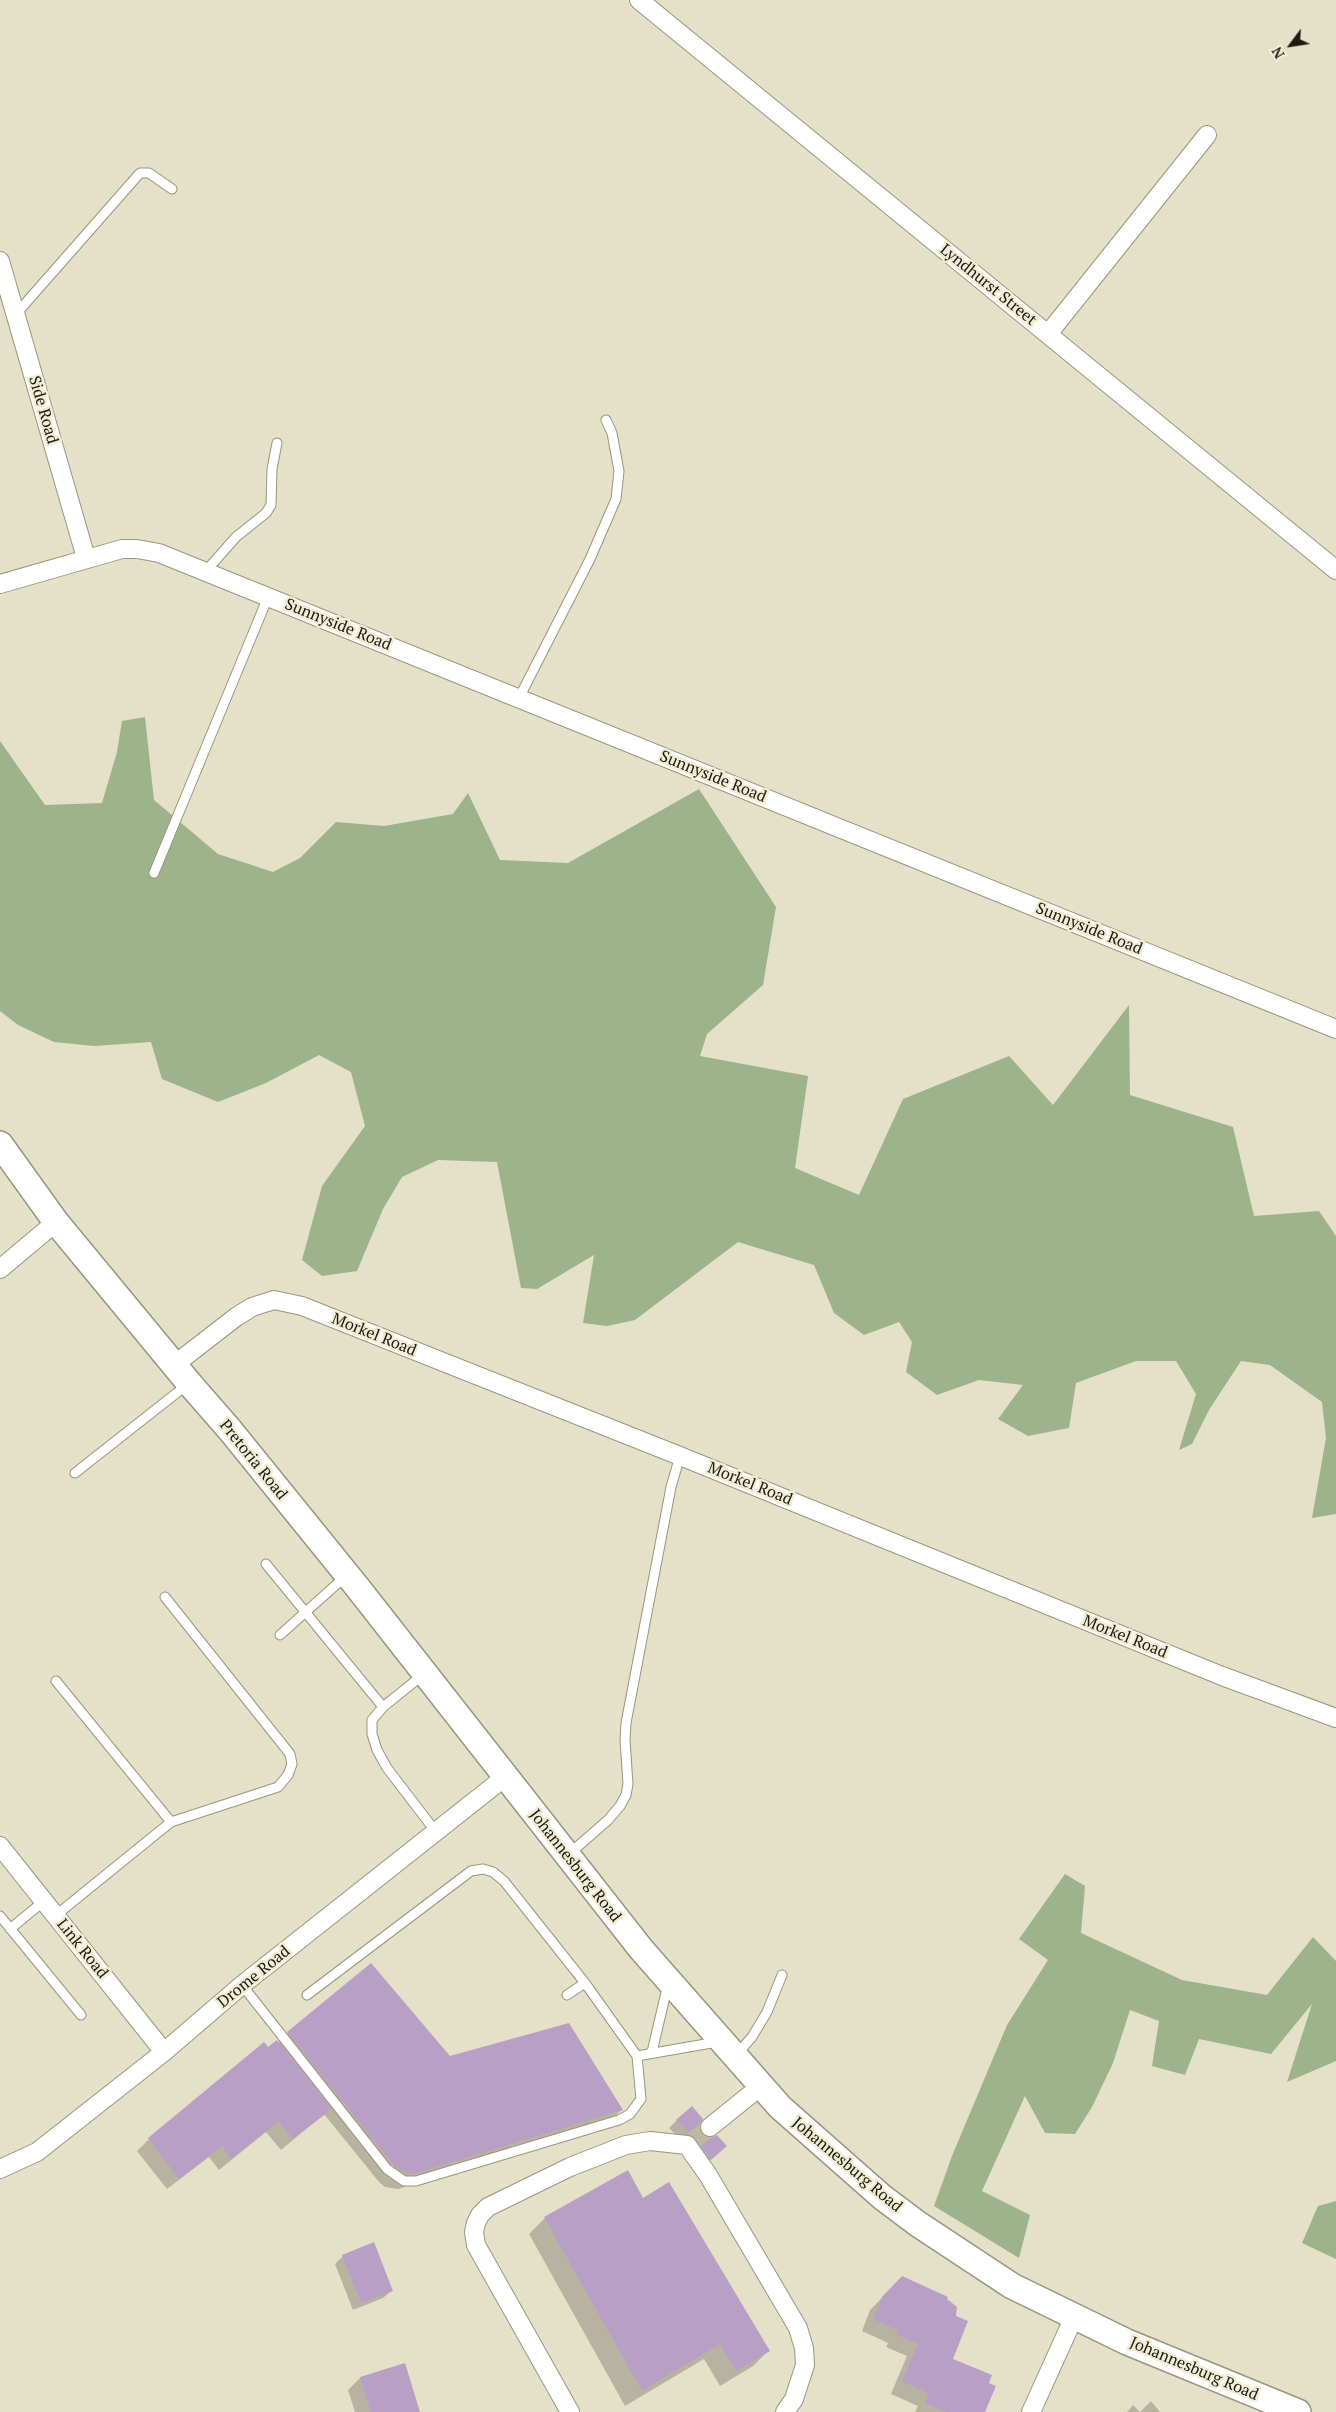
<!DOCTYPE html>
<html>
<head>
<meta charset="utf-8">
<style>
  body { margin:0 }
  #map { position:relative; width:1336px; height:2412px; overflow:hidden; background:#e5e0c8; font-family:"PT Serif",serif }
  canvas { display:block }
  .north { position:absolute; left:1266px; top:20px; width:50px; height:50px; -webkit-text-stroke:4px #f2eed5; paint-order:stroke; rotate:239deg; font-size:14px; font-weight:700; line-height:20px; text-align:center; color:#1c1a11 }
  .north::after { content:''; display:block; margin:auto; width:18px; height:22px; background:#1c1a11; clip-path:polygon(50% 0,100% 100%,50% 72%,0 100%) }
</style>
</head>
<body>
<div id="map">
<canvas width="1336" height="2412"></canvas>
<div class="north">N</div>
</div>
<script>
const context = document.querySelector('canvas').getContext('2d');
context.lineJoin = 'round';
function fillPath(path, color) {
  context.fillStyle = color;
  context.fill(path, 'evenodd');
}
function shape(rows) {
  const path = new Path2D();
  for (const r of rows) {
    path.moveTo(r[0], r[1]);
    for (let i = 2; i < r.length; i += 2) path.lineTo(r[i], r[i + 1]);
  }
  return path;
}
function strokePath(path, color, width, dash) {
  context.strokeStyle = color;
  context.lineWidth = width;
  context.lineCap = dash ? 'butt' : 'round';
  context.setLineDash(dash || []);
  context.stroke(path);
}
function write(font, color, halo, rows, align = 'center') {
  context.font = font + ' "PT Serif",serif';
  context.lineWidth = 5;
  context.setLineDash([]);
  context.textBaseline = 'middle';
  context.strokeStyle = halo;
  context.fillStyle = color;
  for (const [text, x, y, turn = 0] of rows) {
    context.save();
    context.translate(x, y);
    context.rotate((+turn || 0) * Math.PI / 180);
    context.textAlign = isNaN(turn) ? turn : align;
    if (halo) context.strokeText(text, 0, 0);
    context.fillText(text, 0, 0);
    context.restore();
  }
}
fillPath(shape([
  [145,717,154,800,218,854,273,872,300,858,336,822,384,826,453,814,468,793,500,860,568,863,699,789,776,907,763,985,707,1034,700,1056,808,1076,795,1168,859,1195,903,1099,1009,1056,1053,1105,1129,1005,1130,1095,1233,1127,1254,1216,1319,1211,1336,1236,1336,1514,1312,1518,1326,1438,1322,1402,1270,1365,1241,1361,1209,1410,1192,1444,1179,1450,1196,1394,1176,1361,1136,1361,1076,1383,1069,1428,1028,1436,998,1419,1023,1385,979,1380,937,1395,906,1372,912,1342,899,1322,864,1335,834,1313,814,1265,738,1242,635,1320,607,1326,583,1323,594,1255,537,1289,521,1288,497,1162,438,1160,402,1177,383,1209,357,1271,322,1276,302,1260,322,1186,365,1126,351,1072,319,1055,266,1083,218,1102,162,1079,151,1042,94,1046,54,1042,18,1025,0,1011,0,741,45,805,102,803,117,752,122,721],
  [1065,1874,1085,1886,1081,1933,1182,1980,1267,1995,1313,1937,1336,1961,1336,2061,1287,2082,1312,2004,1271,2054,1199,2039,1185,2075,1152,2066,1159,2021,1130,2010,1113,2063,1092,2107,1075,2134,1045,2133,1025,2096,982,2191,1030,2215,1019,2258,934,2206,952,2156,1007,2025,1048,1960,1019,1939],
  [1336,2201,1336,2259,1302,2243,1318,2206]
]), '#9db38b');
fillPath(shape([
  [288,2033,450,2058,621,2110,606,2126,398,2189,385,2187,379,2182,324,2114,281,2150,266,2132,219,2170,209,2157,167,2189,137,2151,149,2139,278,2043],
  [677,2120,698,2128,701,2135,717,2154,702,2167,688,2147,669,2128],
  [643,2200,769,2350,753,2366,720,2386,704,2359,625,2406,529,2234,545,2218],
  [343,2256,391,2291,383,2298,353,2310,335,2264],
  [903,2277,951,2302,951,2359,988,2383,983,2412,915,2412,918,2406,891,2394,907,2356,886,2347,888,2343,862,2331,870,2310],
  [404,2365,419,2412,355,2412,348,2390,360,2378],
  [1151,2401,1160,2412,1127,2412,1133,2405,1140,2412]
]), '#0003');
fillPath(shape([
  [371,1963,450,2056,569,2023,623,2110,414,2174,401,2171,395,2167,287,2032],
  [277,2040,332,2109,293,2139,279,2121,231,2159,222,2146,179,2179,148,2138,264,2042,268,2047],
  [692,2106,703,2119,699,2128,702,2134,711,2138,717,2135,727,2146,711,2160,696,2139,676,2120],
  [628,2170,643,2198,669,2182,770,2351,736,2371,720,2344,642,2391,544,2217],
  [374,2242,393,2291,361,2303,342,2255],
  [902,2276,948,2297,947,2299,957,2307,956,2316,968,2321,953,2359,992,2375,989,2383,996,2386,985,2412,947,2412,925,2403,929,2394,902,2381,918,2344,897,2335,899,2331,873,2319,882,2297],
  [405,2363,420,2412,371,2412,360,2377]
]), '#b99fc5');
strokePath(shape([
  [694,2140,710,2127]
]), '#bdb8a3', 18, [18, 9]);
const lane = shape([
  [16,314,140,173,149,173,172,189],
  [205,572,236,537,266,513,271,505,272,469,277,443],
  [519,698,590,559,616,499,619,471,612,433,606,420],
  [154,873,268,597],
  [75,1473,188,1384],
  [266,1564,383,1707],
  [280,1635,347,1575],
  [424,1674,383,1707,372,1720,372,1734,377,1750,387,1768,436,1832],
  [56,1681,171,1822],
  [569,1854,608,1820,620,1806,626,1795,628,1784,625,1740,626,1723,671,1487,680,1456],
  [0,1916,81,2015],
  [55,1916,171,1822,278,1787,288,1775,292,1764,290,1754,165,1597],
  [10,1929,44,1901],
  [242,1985,387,2169,404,2181,416,2181,619,2120,630,2114,641,2099,637,2056,585,1983,504,1881,493,1872,483,1869,471,1871,307,1995],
  [567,1995,585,1983],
  [652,2052,668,1984],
  [737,2054,752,2037,767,2012,782,1975],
  [637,2056,717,2042]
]);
const street = shape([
  [639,0,1336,570],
  [0,261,86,558],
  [1048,334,1207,135],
  [0,584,122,549,137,549,159,553,1336,1029],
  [0,1269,56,1222],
  [174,1365,236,1317,252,1307,274,1300,302,1306,680,1456,1222,1676,1336,1718],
  [0,1846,164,2052],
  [710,2127,761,2086],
  [0,2169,37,2152,164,2052,242,1985,505,1777],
  [570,2412,476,2245,474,2232,476,2223,480,2215,488,2207,570,2167,626,2145,650,2141,687,2145,708,2175,798,2328,804,2348,805,2365,794,2399,785,2412],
  [1031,2412,1074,2317]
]);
const secondary = shape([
  [0,1144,56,1222,189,1383,230,1430,358,1588,641,1949,780,2107,882,2197,918,2224,1012,2286,1127,2342,1298,2412]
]);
strokePath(lane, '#9a957e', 11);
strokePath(street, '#9a957e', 20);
strokePath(secondary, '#9a957e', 28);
strokePath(lane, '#fff', 9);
strokePath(street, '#fff', 18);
strokePath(secondary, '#fff', 25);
write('16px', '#1c1a11', '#f2eed5', [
  ["Lyndhurst Street",988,285,39],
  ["Side Road",43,410,74],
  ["Sunnyside Road",338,625,22],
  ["Sunnyside Road",713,777,22],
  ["Sunnyside Road",1089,929,22],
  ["Morkel Road",374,1335,22],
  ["Pretoria Road",253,1460,51],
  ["Morkel Road",750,1484,22],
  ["Morkel Road",1125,1637,22],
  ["Johannesburg Road",575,1866,52],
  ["Link Road",82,1949,51],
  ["Drome Road",254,1977,-39],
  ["Johannesburg Road",847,2165,40],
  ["Johannesburg Road",1194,2369,23]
]);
</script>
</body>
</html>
